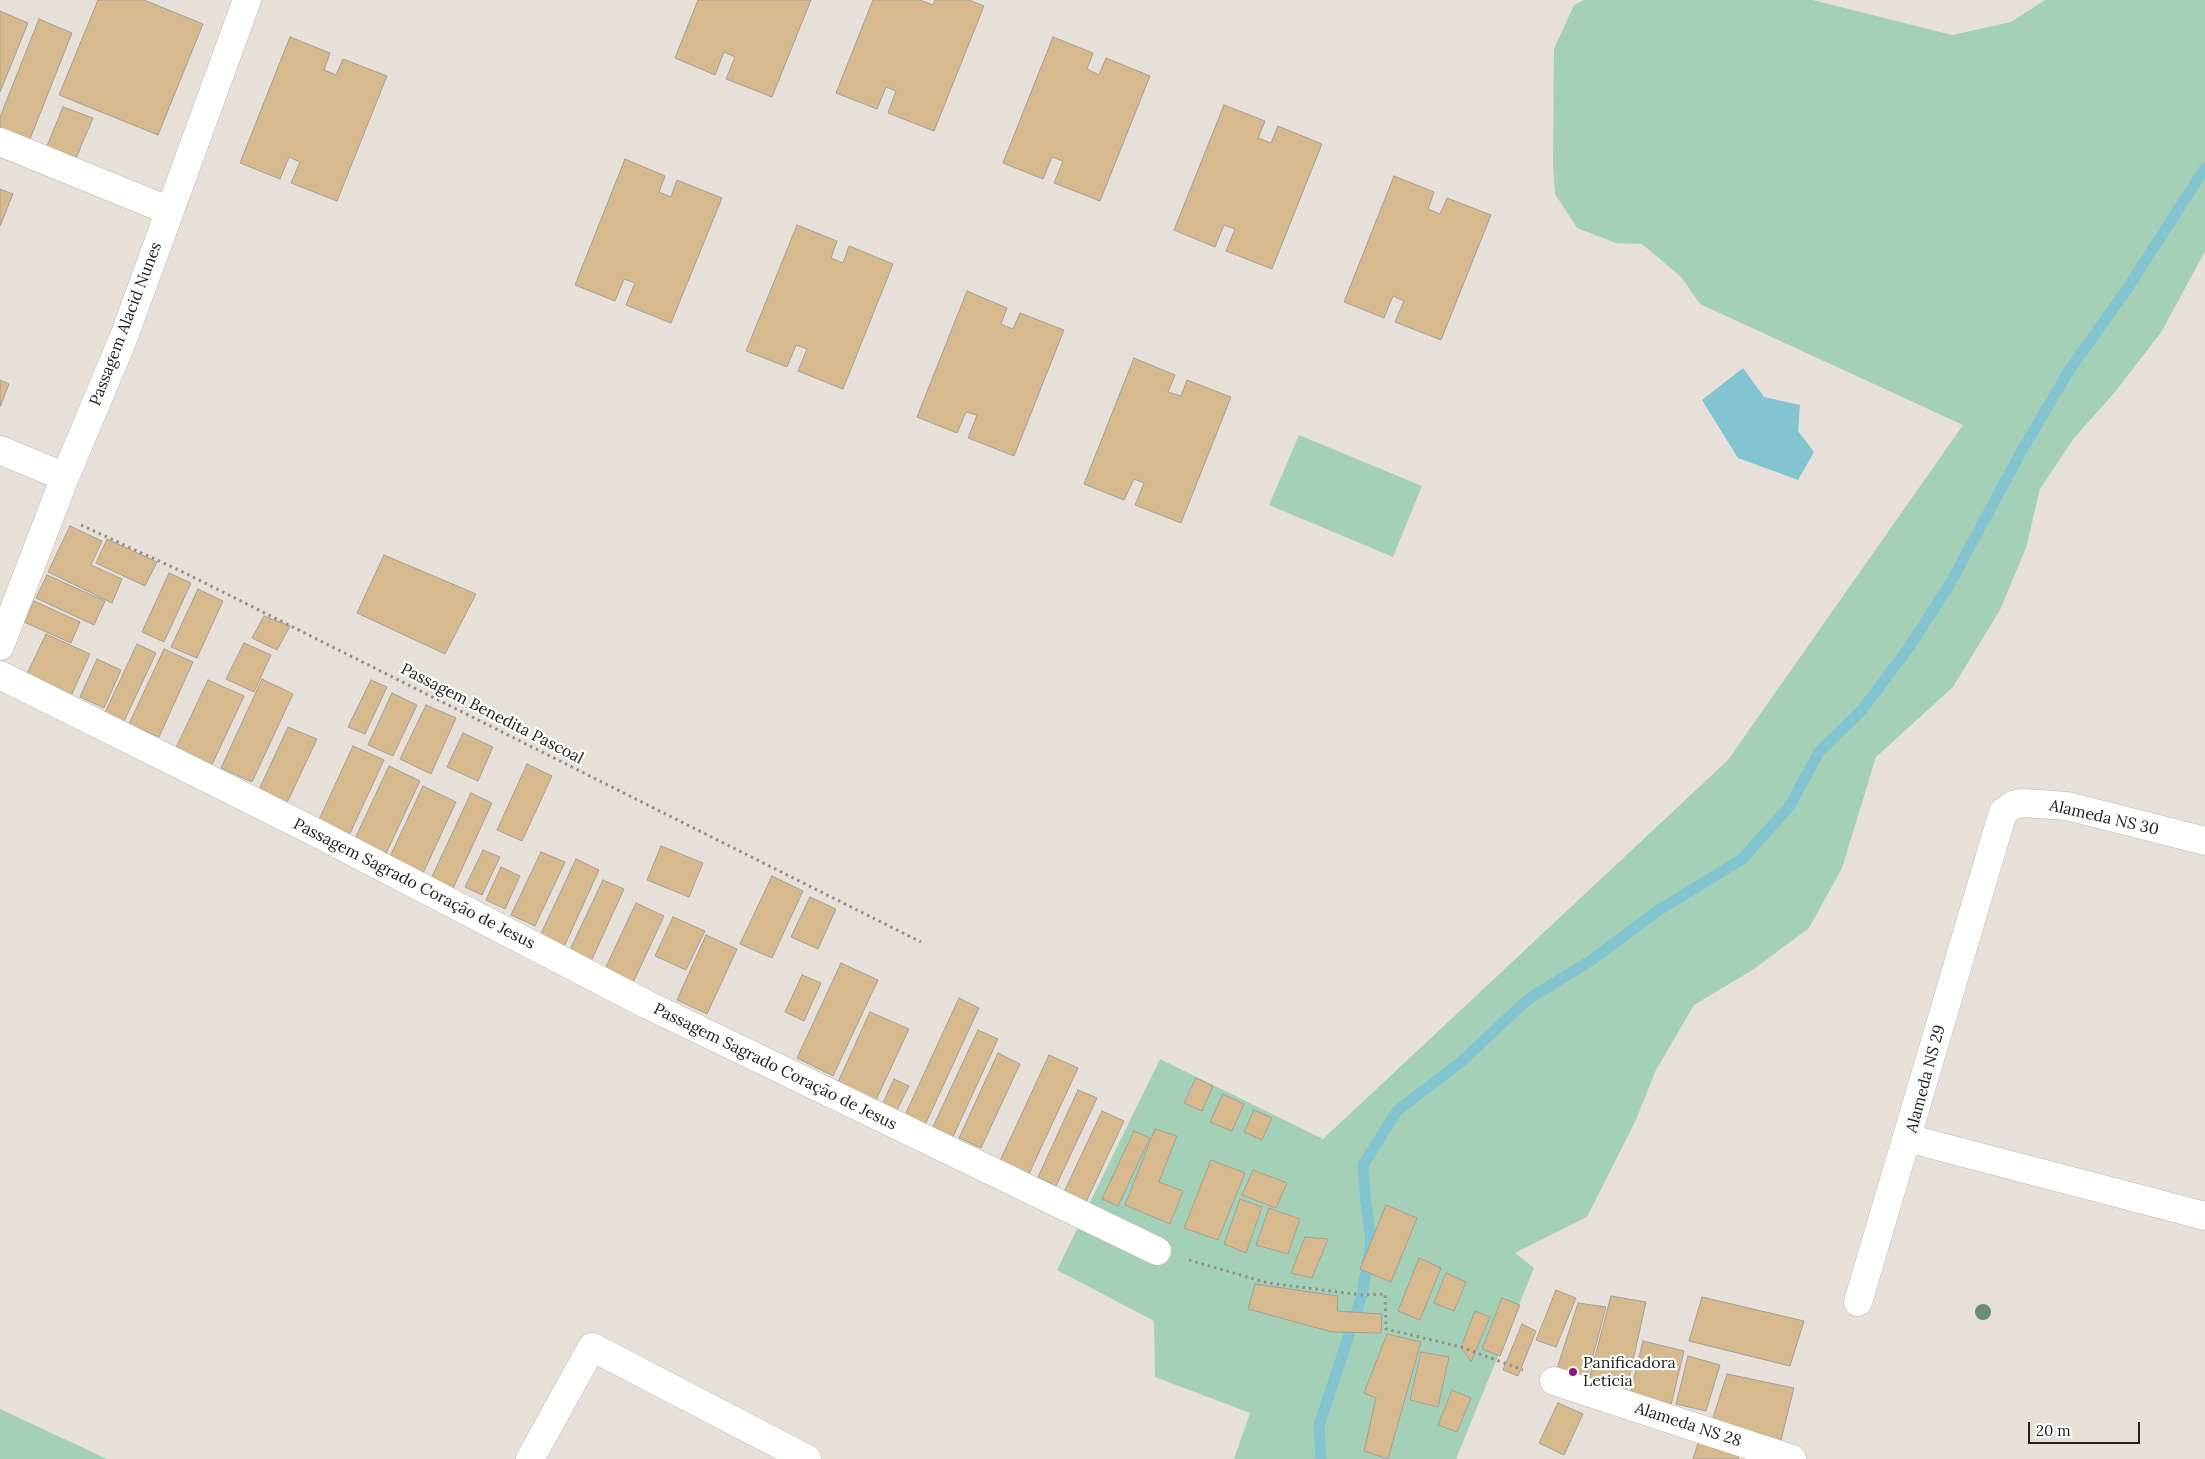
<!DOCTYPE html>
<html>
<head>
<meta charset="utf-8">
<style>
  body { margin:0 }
  #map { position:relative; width:2205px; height:1459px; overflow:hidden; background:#e7e0d9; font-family:Lora,serif }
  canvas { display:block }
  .scale { position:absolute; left:2028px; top:1422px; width:112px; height:22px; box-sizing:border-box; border:2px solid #23211e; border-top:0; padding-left:6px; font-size:15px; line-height:18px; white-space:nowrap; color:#23211e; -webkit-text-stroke:4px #fff; paint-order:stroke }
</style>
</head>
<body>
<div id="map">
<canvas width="2205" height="1459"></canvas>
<div class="scale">20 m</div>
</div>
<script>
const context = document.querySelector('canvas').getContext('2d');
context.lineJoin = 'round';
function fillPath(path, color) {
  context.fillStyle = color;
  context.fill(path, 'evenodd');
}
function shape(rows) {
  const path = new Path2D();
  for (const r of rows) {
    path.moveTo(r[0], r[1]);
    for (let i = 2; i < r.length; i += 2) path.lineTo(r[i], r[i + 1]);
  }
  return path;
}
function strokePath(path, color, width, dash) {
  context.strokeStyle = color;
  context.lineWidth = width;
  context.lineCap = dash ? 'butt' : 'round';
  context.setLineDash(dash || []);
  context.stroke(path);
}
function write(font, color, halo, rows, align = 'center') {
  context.font = font + ' Lora,serif';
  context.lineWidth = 4.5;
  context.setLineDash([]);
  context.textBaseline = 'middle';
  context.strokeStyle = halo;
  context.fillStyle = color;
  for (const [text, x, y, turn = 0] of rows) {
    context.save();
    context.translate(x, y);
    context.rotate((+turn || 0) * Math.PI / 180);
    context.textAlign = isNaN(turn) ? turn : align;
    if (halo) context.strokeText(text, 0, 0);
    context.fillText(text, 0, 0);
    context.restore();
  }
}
fillPath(shape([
  [1584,0,1813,0,1952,35,2011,22,2045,0,2205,0,2205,251,2162,331,2115,392,2074,438,2040,489,2026,548,2000,610,1953,687,1876,757,1842,868,1809,928,1754,969,1694,1005,1656,1070,1635,1122,1587,1217,1515,1253,1534,1268,1456,1459,1234,1459,1250,1413,1155,1377,1154,1321,1057,1270,1160,1059,1323,1139,1728,760,1963,425,1700,304,1681,277,1642,244,1616,243,1577,228,1555,194,1553,165,1554,49,1574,5],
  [1299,435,1422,486,1393,557,1269,505],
  [0,1409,107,1459,0,1459]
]), '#a5d0b8');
fillPath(shape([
  [1743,368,1764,397,1800,405,1798,431,1814,452,1798,480,1738,458,1702,400]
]), '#82c4cf');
strokePath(shape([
  [1321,1459,1319,1426,1362,1295,1371,1241,1365,1196,1363,1165,1397,1111,1462,1061,1527,1000,1593,959,1656,912,1742,859,1789,807,1819,752,1862,710,1910,646,1951,582,2021,452,2070,369,2127,289,2205,168]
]), '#82c4cf', 11);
const building = shape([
  [98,0,144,0,203,24,158,135,59,95,98,0],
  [698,0,811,0,772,97,726,79,735,57,724,52,715,75,675,58,698,0],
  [873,0,920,0,933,5,935,0,969,0,984,6,934,131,888,113,896,91,886,87,877,109,836,93,873,0],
  [0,11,28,23,0,92,0,11],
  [39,19,72,33,30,139,0,127,0,117,39,19],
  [290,37,330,53,324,70,336,75,343,59,387,76,337,201,291,183,300,162,289,157,280,179,240,163,290,37],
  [1053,37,1093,53,1087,69,1099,75,1106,58,1150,76,1100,201,1054,183,1063,161,1052,157,1043,179,1003,163,1053,37],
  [1224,105,1265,121,1258,138,1271,143,1278,126,1322,144,1272,269,1226,251,1235,229,1224,225,1215,247,1174,230,1224,105],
  [63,107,93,118,74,163,45,151,63,107],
  [625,159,665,176,659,192,671,197,677,180,722,198,671,323,626,305,635,283,624,279,615,301,575,285,625,159],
  [1394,176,1434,192,1428,209,1440,214,1447,198,1491,215,1441,340,1395,322,1404,301,1393,296,1384,318,1344,302,1394,176],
  [0,189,13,194,0,226,0,189],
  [797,225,837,241,831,258,843,263,849,246,893,264,843,389,798,371,807,349,796,345,787,367,746,351,797,225],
  [967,291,1007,308,1001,324,1013,329,1020,313,1064,330,1014,456,968,438,977,415,966,412,957,433,917,417,967,291],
  [1134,358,1175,375,1168,392,1181,396,1187,380,1231,397,1181,523,1135,505,1144,483,1134,479,1124,500,1084,484,1134,358],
  [0,380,9,384,0,407,0,380],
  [70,526,102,541,91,565,122,579,112,603,48,572,70,526],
  [107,539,157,562,145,586,96,563,107,539],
  [384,555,476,594,445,654,357,613,384,555],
  [169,573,191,583,164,642,142,632,169,573],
  [47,575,105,601,94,625,36,598,47,575],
  [198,589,223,601,197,658,171,647,198,589],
  [34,601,80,622,71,643,24,622,34,601],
  [264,616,290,626,277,650,252,638,264,616],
  [46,634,90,654,67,705,22,684,46,634],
  [244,643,271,655,254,692,226,679,244,643],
  [137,644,156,653,120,730,101,721,137,644],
  [164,649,193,662,159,737,129,724,164,649],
  [97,659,121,670,104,708,80,697,97,659],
  [262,679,293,694,252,782,221,768,262,679],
  [208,680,244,696,210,769,174,752,208,680],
  [371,680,387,687,365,734,348,727,371,680],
  [392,693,417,705,393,756,368,745,392,693],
  [426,705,456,718,431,774,400,759,426,705],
  [288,727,317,739,285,807,257,794,288,727],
  [463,733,493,747,478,781,447,767,463,733],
  [353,746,384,760,347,840,316,826,353,746],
  [527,764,552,776,522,841,497,830,527,764],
  [389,766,420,781,382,862,351,847,389,766],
  [423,786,456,802,420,880,386,865,423,786],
  [471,793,492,803,450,895,428,885,471,793],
  [661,846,703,863,689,897,647,880,661,846],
  [483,850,500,857,482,895,465,887,483,850],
  [541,852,565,862,535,926,511,915,541,852],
  [576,859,599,870,563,949,539,938,576,859],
  [501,867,520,876,505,909,486,900,501,867],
  [772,876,803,891,772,958,740,944,772,876],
  [603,880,624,889,589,966,567,956,603,880],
  [810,897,836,909,818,949,791,937,810,897],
  [636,903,664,916,632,985,604,971,636,903],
  [673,917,705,931,686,970,655,956,673,917],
  [706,935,737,949,707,1014,677,1000,706,935],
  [841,963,878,980,833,1076,797,1058,841,963],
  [802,975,821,983,804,1021,785,1012,802,975],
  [959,998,979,1008,925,1125,905,1115,959,998],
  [870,1012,909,1029,876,1100,838,1082,870,1012],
  [978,1030,998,1039,951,1141,931,1131,978,1030],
  [998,1053,1020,1064,981,1148,959,1138,998,1053],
  [1049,1055,1078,1068,1028,1176,999,1163,1049,1055],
  [1196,1078,1213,1086,1202,1111,1184,1103,1196,1078],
  [894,1079,909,1086,896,1112,882,1105,894,1079],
  [1078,1090,1097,1098,1056,1186,1038,1177,1078,1090],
  [1223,1094,1244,1104,1232,1131,1210,1122,1223,1094],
  [1254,1110,1272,1118,1262,1140,1244,1132,1254,1110],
  [1102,1111,1124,1121,1086,1202,1064,1192,1102,1111],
  [1155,1129,1177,1136,1159,1182,1183,1191,1170,1224,1125,1205,1155,1129],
  [1134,1131,1150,1138,1118,1206,1102,1199,1134,1131],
  [1211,1160,1245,1173,1218,1240,1184,1228,1211,1160],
  [1253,1170,1287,1183,1276,1208,1242,1195,1253,1170],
  [1240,1199,1262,1207,1246,1253,1224,1244,1240,1199],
  [1386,1205,1417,1218,1391,1282,1360,1269,1386,1205],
  [1269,1208,1300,1219,1288,1254,1256,1245,1269,1208],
  [1305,1237,1328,1239,1312,1278,1291,1273,1305,1237],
  [1419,1258,1441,1268,1420,1320,1398,1311,1419,1258],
  [1446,1273,1466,1282,1454,1311,1434,1303,1446,1273],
  [1255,1284,1338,1296,1337,1311,1382,1314,1381,1333,1332,1332,1248,1309,1255,1284],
  [1556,1290,1576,1298,1556,1347,1536,1340,1556,1290],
  [1611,1296,1646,1302,1626,1392,1588,1383,1611,1296],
  [1702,1297,1804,1321,1790,1366,1689,1341,1702,1297],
  [1502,1298,1520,1305,1500,1356,1482,1349,1502,1298],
  [1578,1303,1606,1307,1586,1382,1555,1375,1578,1303],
  [1475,1311,1490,1317,1471,1362,1461,1347,1475,1311],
  [1522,1324,1536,1331,1518,1376,1503,1370,1522,1324],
  [1387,1334,1421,1342,1388,1459,1364,1451,1376,1398,1364,1393,1387,1334],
  [1643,1341,1684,1351,1671,1405,1630,1394,1643,1341],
  [1421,1352,1449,1357,1438,1407,1410,1400,1421,1352],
  [1688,1356,1720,1365,1706,1411,1676,1404,1688,1356],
  [1727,1374,1794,1388,1780,1444,1710,1427,1727,1374],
  [1452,1390,1471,1398,1457,1432,1438,1425,1452,1390],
  [1558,1403,1583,1414,1564,1455,1539,1443,1558,1403],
  [1699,1440,1741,1450,1738,1459,1693,1459,1699,1440]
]);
fillPath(building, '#d6b98c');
strokePath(building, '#a49f98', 1);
const minor = shape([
  [0,142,170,211],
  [0,450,65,477],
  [0,646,65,477,123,339,247,0],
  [0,675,305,827,646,1004,1157,1251],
  [1907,1138,2205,1216],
  [1858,1302,2003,812,2013,805,2022,803,2067,806,2205,841],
  [1554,1381,1792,1459],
  [530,1459,592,1347,807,1459]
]);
strokePath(minor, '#beb8b1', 29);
strokePath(shape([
  [81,525,185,573,921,942],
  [1189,1260,1268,1283,1362,1295,1385,1294,1386,1329,1461,1347,1523,1370]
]), '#948f89', 3, [2.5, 4]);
strokePath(minor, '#fff', 28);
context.fillStyle = '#6a8e7c';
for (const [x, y] of [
  [1983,1312]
]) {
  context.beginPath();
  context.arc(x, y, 8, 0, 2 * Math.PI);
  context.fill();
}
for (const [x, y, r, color] of [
  [1573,1372,5,"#901675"]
]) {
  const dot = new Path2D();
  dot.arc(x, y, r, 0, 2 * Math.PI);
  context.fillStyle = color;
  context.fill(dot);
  strokePath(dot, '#fff', 2);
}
write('16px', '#23211e', '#fff', [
  ["Passagem Alacid Nunes",126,324,-69],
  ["Passagem Benedita Pascoal",492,714,27],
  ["Alameda NS 30",2104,818,13],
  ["Passagem Sagrado Coração de Jesus",414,884,27],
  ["Passagem Sagrado Coração de Jesus",775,1067,26],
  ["Alameda NS 29",1926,1079,-75],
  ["Alameda NS 28",1688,1425,18]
]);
write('16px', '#23211e', '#fff', [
  ["Panificadora",1583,1363],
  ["Leticia",1583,1381]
], 'left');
</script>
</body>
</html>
